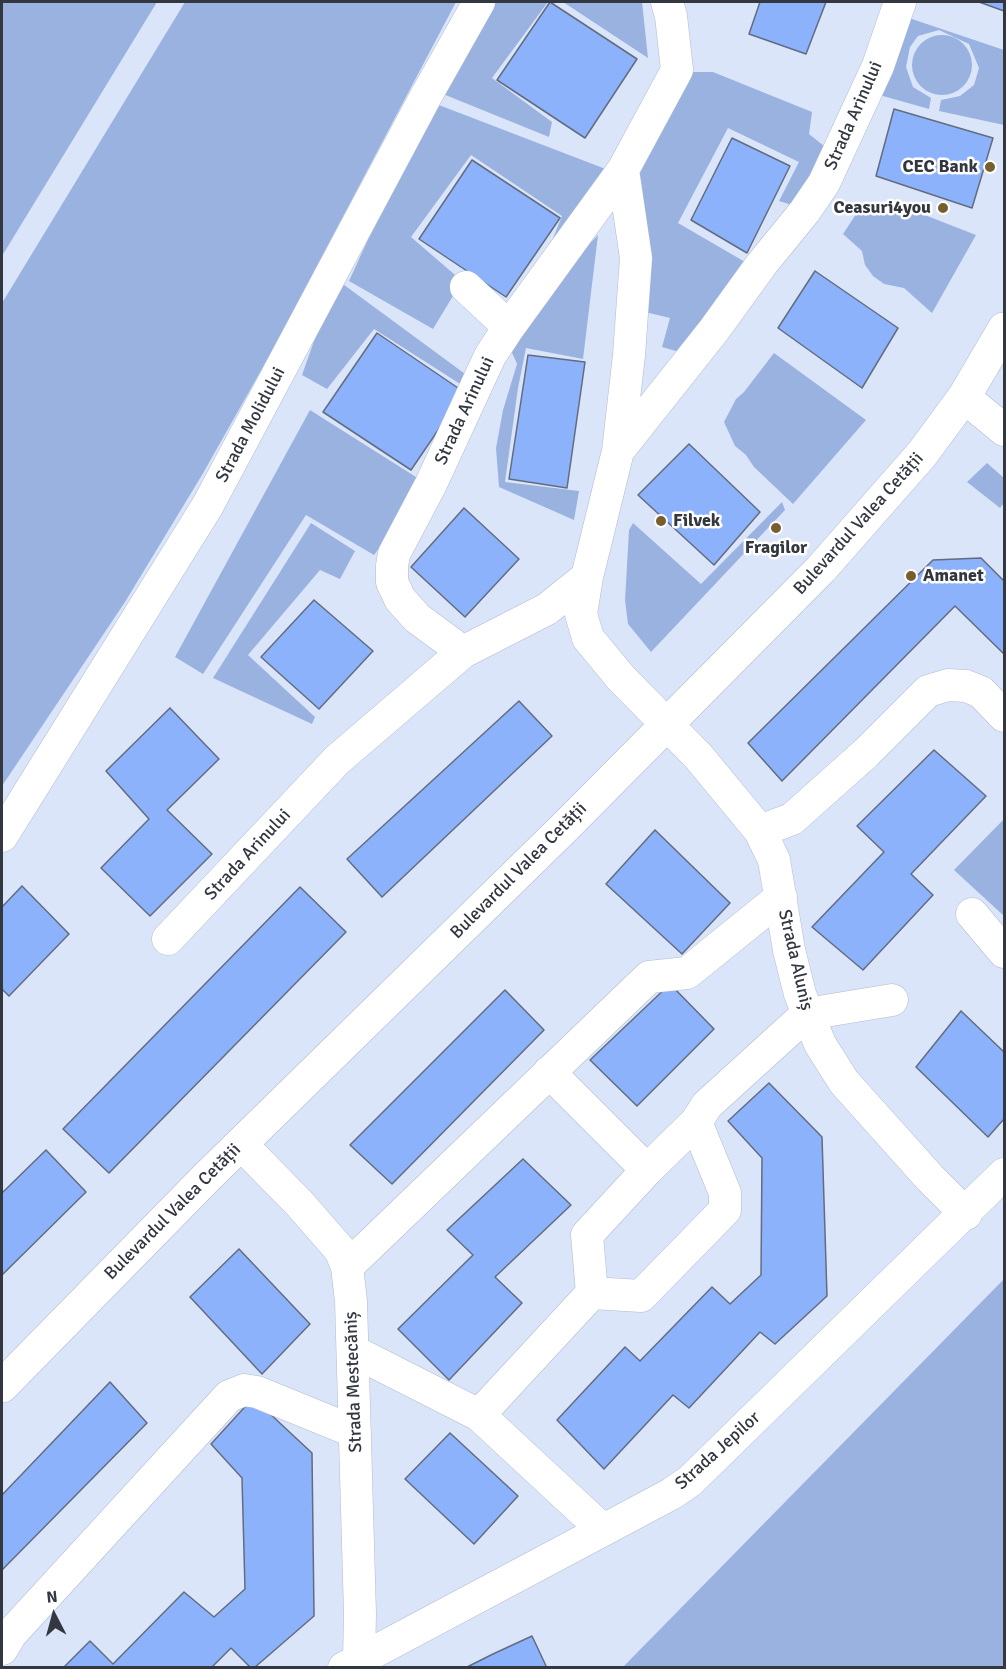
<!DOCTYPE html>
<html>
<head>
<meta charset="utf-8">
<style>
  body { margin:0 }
  #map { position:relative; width:1006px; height:1669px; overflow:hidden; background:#dae5fa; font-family:Signika,sans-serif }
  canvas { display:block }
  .frame { position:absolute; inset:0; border:3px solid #333740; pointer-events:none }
  .north { position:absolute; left:24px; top:1585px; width:60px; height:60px; -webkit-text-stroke:4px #fff; paint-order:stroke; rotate:354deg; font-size:16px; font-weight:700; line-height:24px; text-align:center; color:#333740 }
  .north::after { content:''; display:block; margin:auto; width:21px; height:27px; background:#333740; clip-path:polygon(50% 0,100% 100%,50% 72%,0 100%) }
</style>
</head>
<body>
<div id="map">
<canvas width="1006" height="1669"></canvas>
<div class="frame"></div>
<div class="north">N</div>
</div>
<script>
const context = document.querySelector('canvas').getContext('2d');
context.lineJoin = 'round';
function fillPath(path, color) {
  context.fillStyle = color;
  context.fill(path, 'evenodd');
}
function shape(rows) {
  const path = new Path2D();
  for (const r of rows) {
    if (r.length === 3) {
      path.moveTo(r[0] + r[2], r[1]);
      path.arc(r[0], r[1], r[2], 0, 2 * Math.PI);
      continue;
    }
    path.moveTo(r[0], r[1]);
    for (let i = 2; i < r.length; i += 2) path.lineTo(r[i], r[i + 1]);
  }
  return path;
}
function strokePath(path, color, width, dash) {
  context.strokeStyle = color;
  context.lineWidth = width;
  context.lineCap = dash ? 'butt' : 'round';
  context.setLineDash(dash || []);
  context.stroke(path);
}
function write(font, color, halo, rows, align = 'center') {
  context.font = font + ' Signika,sans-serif';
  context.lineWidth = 5;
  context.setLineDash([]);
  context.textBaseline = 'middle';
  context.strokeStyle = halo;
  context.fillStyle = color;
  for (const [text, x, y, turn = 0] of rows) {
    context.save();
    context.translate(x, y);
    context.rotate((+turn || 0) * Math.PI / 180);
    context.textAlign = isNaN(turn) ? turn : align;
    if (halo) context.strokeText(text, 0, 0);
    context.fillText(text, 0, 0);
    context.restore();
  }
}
fillPath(shape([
  [2,2,157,2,2,256],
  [185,2,456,2,272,351,202,475,125,602,2,786,2,303],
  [491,2,548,2,492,78,552,122,549,137,438,92],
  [563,2,642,2,648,58],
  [906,17,1004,50,1004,125,939,111,941,100,960,96,974,85,979,68,969,44,939,30,918,36,910,47,906,67,913,87,931,98,929,109,876,94],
  [942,65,30],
  [689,72,713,72,812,112,809,134,824,146,812,174,792,205,779,201,799,162,728,128,678,223,752,266,690,355,662,347,670,318,641,311,632,182],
  [431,102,616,173,561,247,552,241,562,216,471,155,411,237,462,281,433,329,349,281],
  [864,202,912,210,976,235,932,313,904,288,884,284,873,276,865,265,862,251,843,234],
  [598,235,583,359,526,348,518,388,505,482,579,491,574,520,499,487,496,448,503,410,517,364,507,341,560,274],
  [336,279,472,379,468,389,374,329,327,389,302,375],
  [774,353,866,420,793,504,754,467,746,455,735,446,724,422,736,399,744,392],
  [310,410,427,484,374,555,306,515,203,674,175,657],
  [987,463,1004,478,1004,503,1000,508,967,482],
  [782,502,785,510,651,652,628,624,625,600,629,530,633,523,701,584],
  [311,523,355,551,340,579,320,570,248,655,315,717,312,724,213,678],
  [1004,819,1004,916,954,870],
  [1004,1279,1004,1667,623,1667]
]), '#9ab2e0');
const building = shape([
  [550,2,637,59,585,138,497,80,550,2],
  [760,2,826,2,806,54,749,34,760,2],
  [979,2,1004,2,1004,11,979,2],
  [894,109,993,138,972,208,876,176,894,109],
  [732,138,790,166,747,253,691,220,732,138],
  [472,160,560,218,506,297,419,239,472,160],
  [815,271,898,328,862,388,778,328,815,271],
  [377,333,464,392,411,470,323,412,377,333],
  [528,355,585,362,567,488,509,479,528,355],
  [689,444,760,512,714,565,638,495,689,444],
  [464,508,519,559,465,617,411,567,464,508],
  [981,558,1004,581,1004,654,955,606,782,781,748,743,933,560,981,558],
  [314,600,373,651,319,709,261,657,314,600],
  [519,701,552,736,382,897,347,859,519,701],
  [170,708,219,759,167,810,212,854,150,916,101,868,149,819,106,771,170,708],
  [934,750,986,796,911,874,933,895,863,970,812,927,884,852,857,826,934,750],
  [655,830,730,903,682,954,606,884,655,830],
  [22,886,69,934,9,996,2,989,2,907,22,886],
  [300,887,346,932,109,1173,63,1129,300,887],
  [670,984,714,1029,637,1106,590,1060,670,984],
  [505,990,544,1030,392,1184,350,1145,505,990],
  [961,1011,1004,1052,1004,1119,988,1137,916,1067,961,1011],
  [769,1083,822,1137,827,1296,775,1344,760,1332,689,1408,673,1395,604,1469,557,1420,625,1347,640,1361,712,1287,730,1304,761,1275,762,1158,728,1121,769,1083],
  [46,1150,86,1192,2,1275,2,1193,46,1150],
  [523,1159,571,1205,495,1277,522,1303,449,1380,398,1329,473,1255,447,1230,523,1159],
  [239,1249,310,1324,262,1374,190,1297,239,1249],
  [110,1382,147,1423,2,1570,2,1495,110,1382],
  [253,1398,312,1453,314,1616,254,1668,251,1668,231,1648,211,1668,63,1668,90,1641,113,1664,184,1592,214,1617,245,1589,242,1478,211,1444,253,1398],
  [450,1433,518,1496,474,1544,405,1479,450,1433],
  [532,1636,547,1668,465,1668,493,1654,532,1636]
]);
fillPath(building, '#8db2fc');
strokePath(building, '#626c7e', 1.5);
const minor = shape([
  [900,2,878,66,824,183,805,211,761,265,714,330,618,451,587,577,581,614,588,638,621,678,698,756,760,831,774,860,789,950,800,994,820,1044,844,1082,930,1178,966,1214],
  [466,287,509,327],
  [964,397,1004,430],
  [618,451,629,355,636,258,623,170,677,70,671,16,667,2],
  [463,652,417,618,400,599,392,582,392,566,394,554,431,484,490,356,509,327,623,170],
  [760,831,792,819,866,753,928,691,948,685,966,686,981,692,1004,716],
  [2,836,208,505,426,96,479,2],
  [972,914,1004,952],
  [168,939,337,760,463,652,547,609,587,577],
  [549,1072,647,1170],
  [241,1144,299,1203,340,1250,347,1267,351,1301,360,1614,359,1660],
  [347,1267,649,977,687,973,781,897],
  [592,1293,587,1235,647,1170,696,1122,707,1105,807,1014,892,1000],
  [353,1351,479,1415,603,1530],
  [479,1415,592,1293,641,1296,725,1210,725,1193,696,1122],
  [2,1649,11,1634,229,1396,244,1390,257,1392,355,1432],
  [344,1668,671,1494,690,1481,1004,1174]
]);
const major = shape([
  [2,1386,207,1177,566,826,821,569,922,454,964,397,1004,329]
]);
strokePath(minor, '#b1bbd0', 33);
strokePath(major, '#b1bbd0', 34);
strokePath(minor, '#fff', 32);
strokePath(major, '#fff', 33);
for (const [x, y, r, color] of [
  [990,167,6,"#765e2f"],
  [943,208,6,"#765e2f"],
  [661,521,6,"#765e2f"],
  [776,528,6,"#765e2f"],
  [911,576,6,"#765e2f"]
]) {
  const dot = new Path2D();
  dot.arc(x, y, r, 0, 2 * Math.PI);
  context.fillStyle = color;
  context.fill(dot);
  strokePath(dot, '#fff', 2);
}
write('18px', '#333740', '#fff', [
  ["Strada Arinului",854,116,-66],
  ["Strada Arinului",465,411,-65],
  ["Strada Molidului",251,425,-62],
  ["Bulevardul Valea Cetății",859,524,-48],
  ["Strada Arinului",248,855,-47],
  ["Bulevardul Valea Cetății",519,871,-45],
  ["Strada Aluniș",795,960,77],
  ["Bulevardul Valea Cetății",173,1212,-45],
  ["Strada Mestecăniș",354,1382,-92],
  ["Strada Jepilor",718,1451,-42]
]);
write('bold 18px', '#333740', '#fff', [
  ["CEC Bank",978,167],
  ["Ceasuri4you",931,208],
  ["Filvek",673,521,"left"],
  ["Fragilor",776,548,"center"],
  ["Amanet",923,576,"left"]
], 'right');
</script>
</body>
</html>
